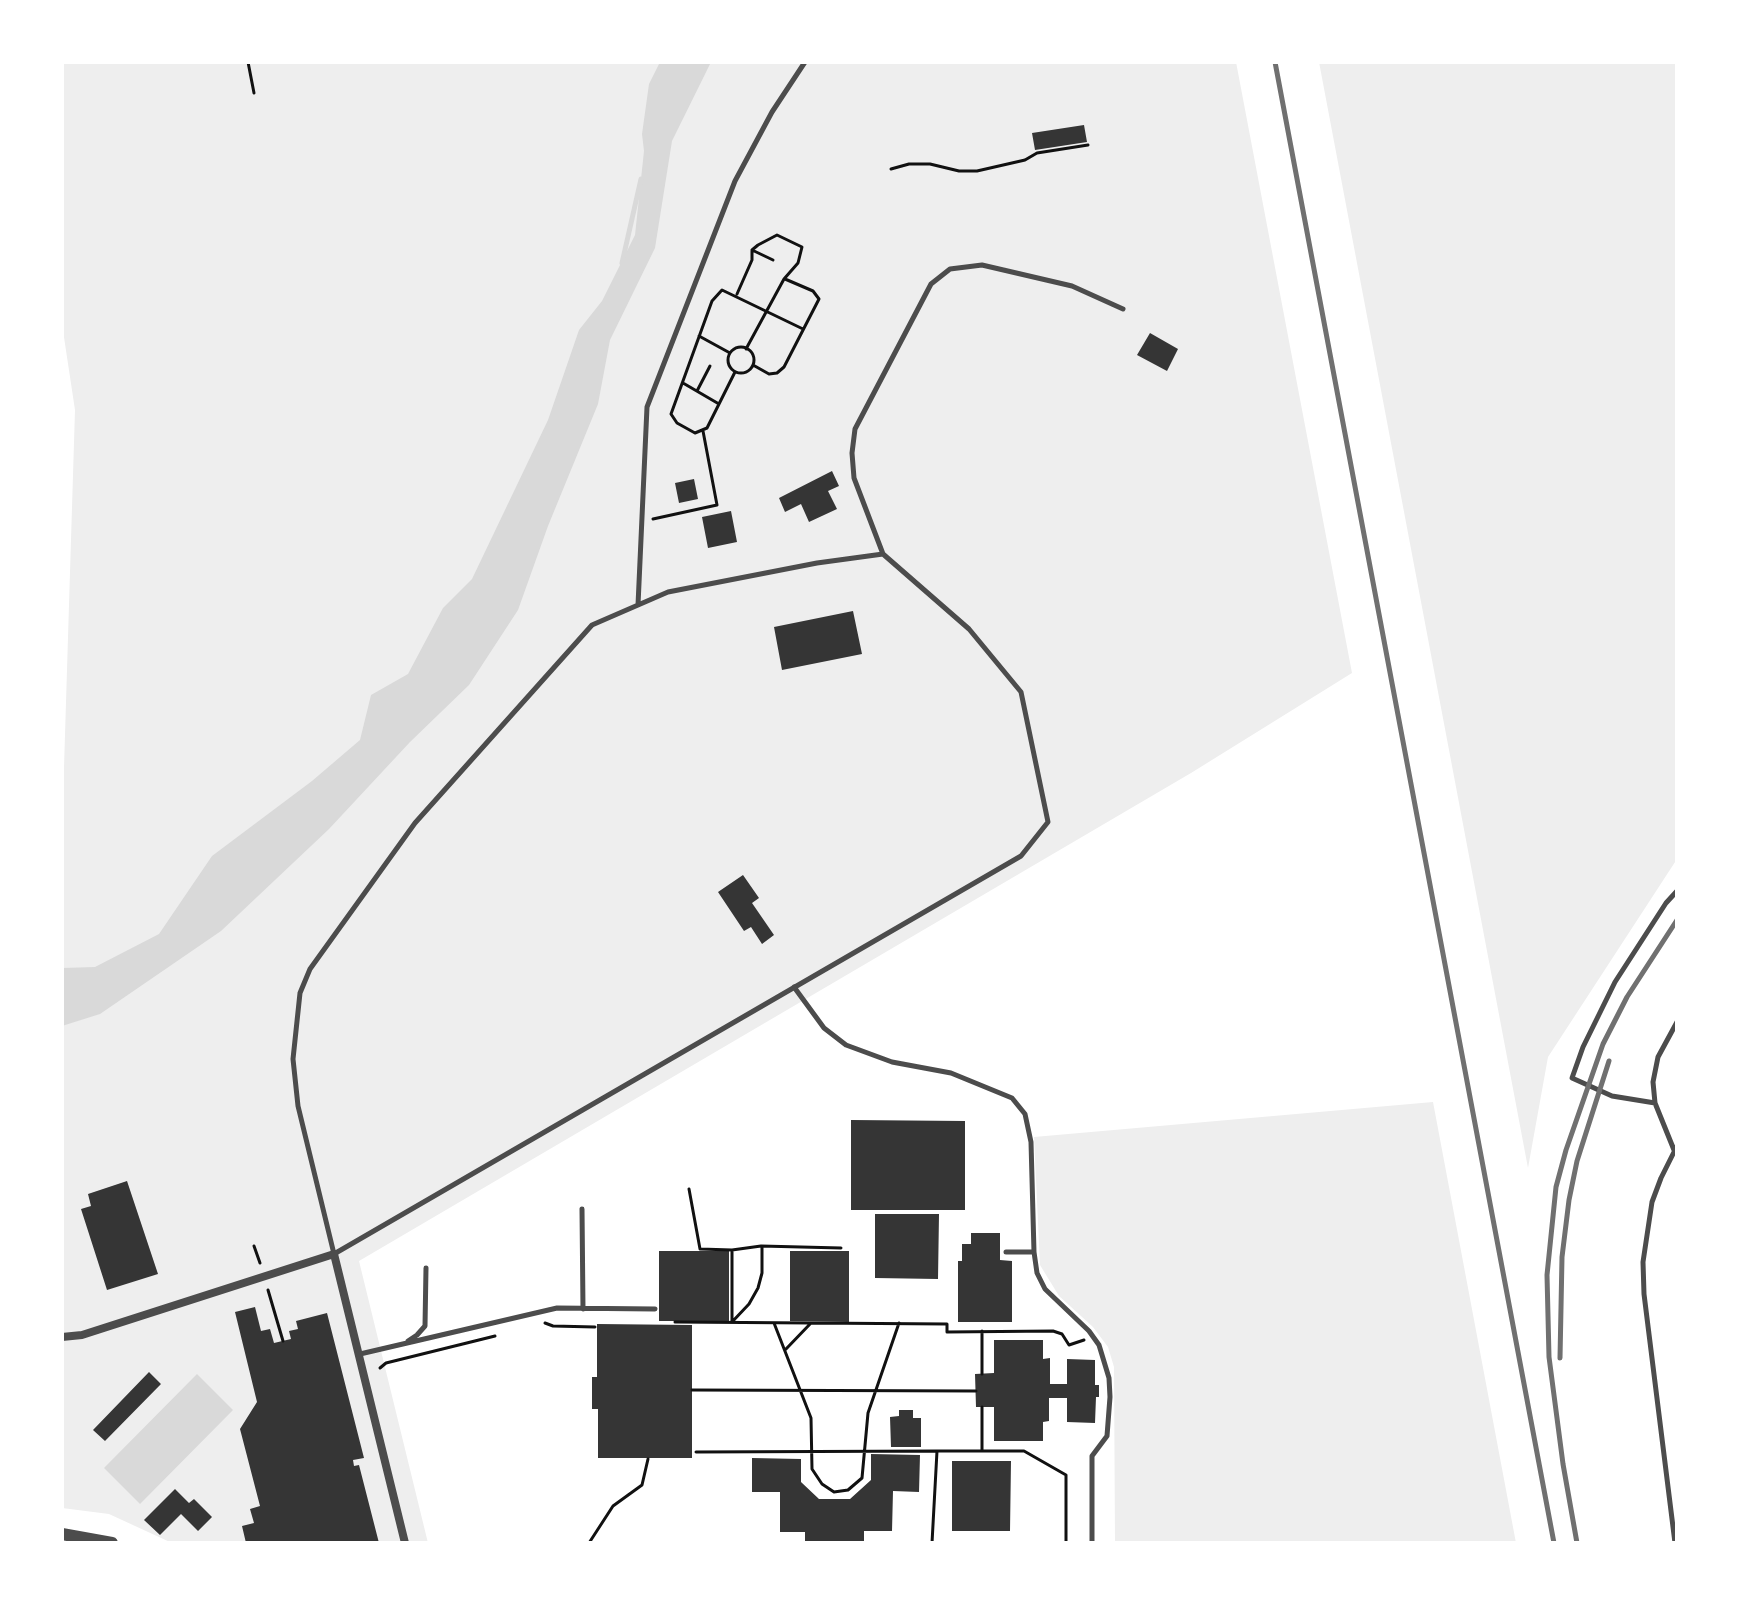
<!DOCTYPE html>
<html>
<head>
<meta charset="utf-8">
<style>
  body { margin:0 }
  #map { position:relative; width:1739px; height:1605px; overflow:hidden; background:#fff; font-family:Merriweather,serif }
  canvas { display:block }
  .frame { position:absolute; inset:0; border:64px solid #fff; pointer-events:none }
</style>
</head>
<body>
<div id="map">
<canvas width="1739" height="1605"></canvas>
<div class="frame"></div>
</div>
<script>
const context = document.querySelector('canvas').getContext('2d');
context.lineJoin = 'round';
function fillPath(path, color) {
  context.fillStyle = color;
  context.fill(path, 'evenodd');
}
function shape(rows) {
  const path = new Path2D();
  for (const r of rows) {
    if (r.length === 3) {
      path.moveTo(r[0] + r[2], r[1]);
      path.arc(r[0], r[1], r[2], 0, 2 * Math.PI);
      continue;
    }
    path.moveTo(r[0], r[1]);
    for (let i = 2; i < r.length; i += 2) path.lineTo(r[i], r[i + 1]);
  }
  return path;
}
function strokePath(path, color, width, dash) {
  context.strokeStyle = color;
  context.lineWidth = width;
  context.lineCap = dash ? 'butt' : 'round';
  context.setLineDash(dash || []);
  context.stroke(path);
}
fillPath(shape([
  [62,62,1236,62,1352,673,1191,773,359,1261,428,1543,172,1543,109,1514,62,1508,62,832,75,410,62,324],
  [1319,62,1677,62,1677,859,1548,1057,1528,1168],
  [1433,1102,1516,1543,1115,1543,1114,1367,1108,1347,1093,1327,1059,1296,1040,1265,1034,1137]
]), '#eee');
fillPath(shape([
  [660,62,711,62,672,141,655,248,610,340,598,404,548,526,518,610,469,685,410,742,329,829,221,931,100,1014,62,1026,62,968,95,967,159,934,212,856,312,781,360,740,371,695,408,674,443,608,472,579,548,420,579,330,602,301,635,235,644,151,642,134,649,84],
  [197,1374,233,1410,140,1504,104,1468]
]), '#d9d9d9');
strokePath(shape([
  [622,263,641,179]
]), '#d9d9d9', 5);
fillPath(shape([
  [1084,125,1087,142,1035,150,1032,133],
  [1150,333,1178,349,1167,371,1137,355],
  [832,471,839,486,828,491,837,509,809,522,801,504,785,512,779,498],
  [694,479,698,499,679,503,675,483],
  [731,511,737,542,708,548,702,517],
  [853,611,862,654,782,670,774,627],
  [743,875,759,898,752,903,774,935,762,944,751,927,744,931,718,892],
  [851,1120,965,1121,965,1210,851,1210],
  [127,1181,158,1274,107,1290,81,1209,91,1206,88,1194],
  [875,1214,939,1214,938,1279,875,1278],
  [971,1233,1000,1233,1000,1260,1012,1261,1012,1322,958,1322,958,1261,962,1261,962,1244,971,1244],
  [659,1251,729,1251,729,1321,659,1321],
  [790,1251,849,1251,849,1322,790,1321],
  [255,1307,261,1331,270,1329,274,1343,291,1339,289,1331,298,1329,296,1321,327,1313,364,1458,353,1460,354,1466,359,1465,379,1543,246,1543,242,1526,254,1523,250,1509,260,1506,240,1429,257,1402,235,1312],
  [597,1324,692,1325,692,1458,598,1458,598,1409,592,1409,592,1377,597,1377],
  [994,1340,1043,1340,1043,1359,1050,1358,1050,1384,1067,1384,1067,1359,1095,1360,1095,1385,1099,1385,1099,1397,1096,1397,1095,1423,1067,1422,1067,1398,1049,1398,1049,1421,1043,1422,1043,1441,994,1441,994,1407,976,1407,975,1374,994,1373],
  [149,1372,161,1384,105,1441,93,1430],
  [899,1410,913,1410,913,1418,921,1418,921,1447,891,1447,890,1417,899,1416],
  [871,1454,920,1455,919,1492,893,1491,892,1531,864,1531,864,1543,805,1543,805,1532,780,1532,780,1492,752,1492,752,1458,801,1459,801,1482,819,1499,850,1499,871,1480],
  [952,1461,1011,1461,1010,1531,952,1531],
  [175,1489,189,1503,194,1499,212,1517,198,1531,181,1514,160,1535,144,1520]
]), '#353535');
strokePath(shape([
  [248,62,254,93],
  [891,169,909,164,930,164,959,171,977,171,1025,160,1037,153,1088,145],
  [752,250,773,260],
  [737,294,752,260,752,250,758,245,777,235,802,247,798,263,784,279,746,349],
  [699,336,730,353],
  [741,360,13],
  [753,365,769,374,777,373,784,367,819,299,813,291,785,279],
  [735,372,707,428,695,433,677,423,671,414,712,301,722,290,803,329],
  [683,383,719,404],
  [697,391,710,366],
  [653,519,717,505,703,431],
  [689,1189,700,1249,732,1250,732,1322],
  [254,1246,260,1263],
  [732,1250,761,1246,841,1248],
  [268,1290,283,1341],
  [675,1322,947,1324,947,1332,1053,1331,1062,1334,1069,1345,1084,1340],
  [732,1322,749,1304,758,1288,762,1273,762,1248],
  [545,1323,553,1326,595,1327],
  [774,1323,811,1418,812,1469,822,1484,834,1492,848,1490,862,1478,868,1413,899,1323],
  [982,1331,982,1374],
  [786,1349,811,1323],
  [380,1368,386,1363,495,1336],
  [692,1390,976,1391],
  [982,1451,982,1407],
  [696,1452,937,1451],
  [589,1543,613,1506,642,1485,648,1459],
  [932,1543,937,1451,1024,1451,1066,1475,1066,1543]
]), '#111', 3);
strokePath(shape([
  [883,554,969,629,1021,692,1048,822,1021,856,334,1254,298,1106,293,1059,300,993,310,969,415,823,592,625,668,592,817,563,883,554],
  [883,554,854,478,852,453,855,429,931,284,950,269,982,265,1072,286,1123,309],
  [638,605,647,407,735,181,772,112,805,62],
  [794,987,824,1028,846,1045,892,1062,951,1073,1012,1098,1025,1114,1031,1142,1034,1252,1037,1273,1045,1289,1089,1331,1099,1345,1109,1378,1110,1397,1107,1436,1092,1456,1092,1543],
  [1655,1103,1612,1096,1572,1078,1583,1047,1615,982,1666,903,1677,891],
  [1674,1150,1655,1103,1653,1082,1658,1057,1677,1022],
  [582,1209,583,1309],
  [1006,1252,1034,1252],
  [408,1341,417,1335,425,1326,426,1268],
  [360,1354,557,1308,655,1309],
  [1675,1543,1644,1294,1643,1262,1652,1202,1661,1178,1677,1146]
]), '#4c4c4c', 5);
strokePath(shape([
  [62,1337,82,1335,334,1254,405,1543]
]), '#4c4c4c', 8);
strokePath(shape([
  [62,1534,112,1543]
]), '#4c4c4c', 12);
strokePath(shape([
  [1275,62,1554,1543],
  [1560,1358,1562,1257,1569,1200,1577,1161,1609,1061],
  [1577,1543,1563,1464,1549,1357,1547,1275,1556,1187,1566,1150,1603,1044,1627,997,1677,920]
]), '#707070', 5);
</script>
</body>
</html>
